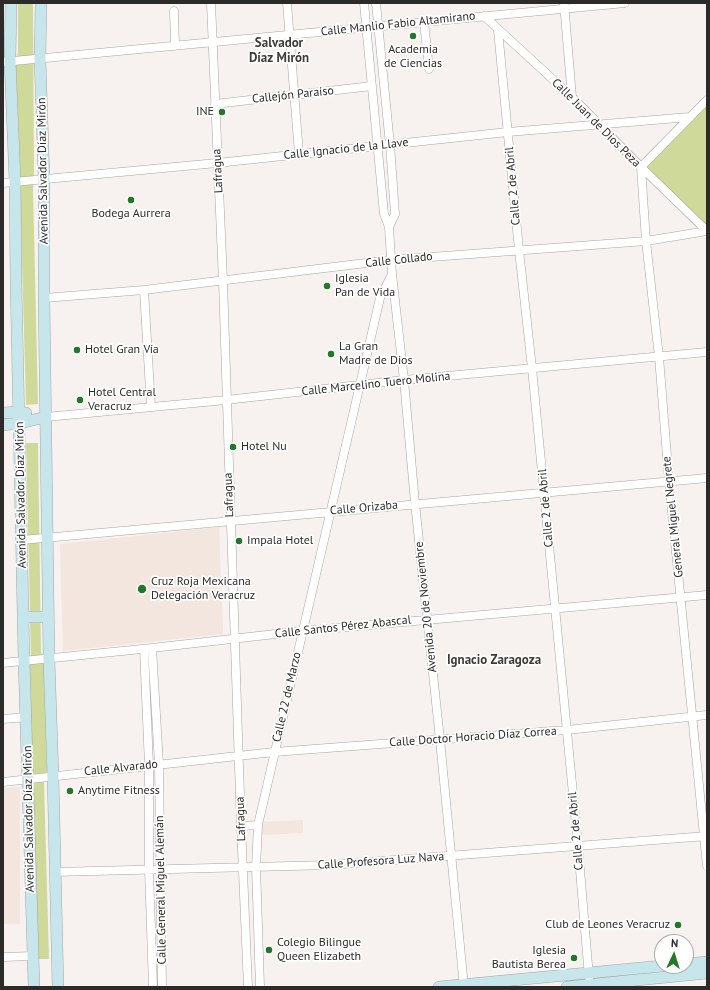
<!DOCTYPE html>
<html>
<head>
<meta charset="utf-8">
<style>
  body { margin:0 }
  #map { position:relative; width:710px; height:990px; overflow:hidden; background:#f7f2ef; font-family:"PT Sans",sans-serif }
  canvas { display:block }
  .frame { position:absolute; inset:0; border:4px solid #2d2b2a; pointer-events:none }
  .north { position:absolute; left:654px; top:934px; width:40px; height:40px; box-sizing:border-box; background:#fff; border:1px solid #abaaaa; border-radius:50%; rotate:4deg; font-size:11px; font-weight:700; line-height:16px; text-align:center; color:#2d2b2a }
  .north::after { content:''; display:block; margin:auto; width:14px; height:18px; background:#217927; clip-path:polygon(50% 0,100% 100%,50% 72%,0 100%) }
</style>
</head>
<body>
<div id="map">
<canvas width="710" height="990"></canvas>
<div class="frame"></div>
<div class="north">N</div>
</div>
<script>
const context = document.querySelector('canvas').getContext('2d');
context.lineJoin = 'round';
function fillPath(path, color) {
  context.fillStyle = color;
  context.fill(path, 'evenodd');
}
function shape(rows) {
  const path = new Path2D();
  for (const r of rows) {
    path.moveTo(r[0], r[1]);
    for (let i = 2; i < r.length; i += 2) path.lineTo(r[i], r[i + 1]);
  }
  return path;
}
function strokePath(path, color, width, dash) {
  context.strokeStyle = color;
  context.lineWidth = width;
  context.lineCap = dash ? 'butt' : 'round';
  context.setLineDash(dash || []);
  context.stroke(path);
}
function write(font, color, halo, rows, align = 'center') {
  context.font = font + ' "PT Sans",sans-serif';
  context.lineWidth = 3.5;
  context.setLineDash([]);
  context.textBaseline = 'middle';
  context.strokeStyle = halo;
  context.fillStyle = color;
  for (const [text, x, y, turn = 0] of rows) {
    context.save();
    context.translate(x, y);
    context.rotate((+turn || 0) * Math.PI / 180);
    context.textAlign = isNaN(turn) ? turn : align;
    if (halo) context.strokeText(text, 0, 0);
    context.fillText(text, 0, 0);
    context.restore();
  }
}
fillPath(shape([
  [219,527,223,634,63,651,60,544],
  [20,787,20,924,3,924,3,788],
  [303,820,303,833,262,835,262,822]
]), '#f2e6de');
fillPath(shape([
  [18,3,33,3,34,175,33,188,38,404,26,405,20,188,15,66,18,52],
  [707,104,707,227,645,170],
  [26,443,38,443,41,651,45,671,47,770,44,782,49,959,36,959,27,672,31,656]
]), '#cfd99a');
const minor = shape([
  [211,3,223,281,241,826,248,987],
  [287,3,299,154],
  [364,3,384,214,389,227,392,274,404,380,415,503,440,740,464,987],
  [376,3,390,145,395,214,389,227],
  [564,3,572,97],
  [174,11,175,46],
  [484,16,572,97,641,167,707,231],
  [424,22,429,69],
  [498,30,519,250,532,368,578,846,589,977],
  [3,62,625,3],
  [707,100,641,167,646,241,659,357,669,481,707,866],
  [215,104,372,86],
  [3,183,217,163,508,132,690,117],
  [144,290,151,407],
  [44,298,144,290,391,260,646,241,707,231],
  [46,417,226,400,404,380,707,352],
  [22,540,707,478],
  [152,648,159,764,162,987],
  [144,649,149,765,149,869,153,987],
  [3,663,152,648,302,631,707,595],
  [3,719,27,717],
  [3,782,274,752,567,730,707,715],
  [241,826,258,825],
  [55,872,330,865,707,836],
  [3,957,33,956],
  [260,987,256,867,258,825,380,298,392,274]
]);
const secondary = shape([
  [11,3,10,61,15,182,16,283,24,661,34,987],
  [41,3,40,59,44,179,44,298,49,659,53,776,58,987],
  [3,413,19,412,26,413],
  [3,425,20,423,46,417],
  [23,617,48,617],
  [686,964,707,962],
  [439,987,662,966],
  [567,987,707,973]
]);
strokePath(minor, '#a8a4a0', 9);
strokePath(secondary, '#a8a4a0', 12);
strokePath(minor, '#fff', 8);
strokePath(secondary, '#c6e6ec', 11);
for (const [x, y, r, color] of [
  [413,36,4,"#217927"],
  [222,112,4,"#217927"],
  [131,200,4,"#217927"],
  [327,286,4,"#217927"],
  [77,350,4,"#217927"],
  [331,354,4,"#217927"],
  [80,400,4,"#217927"],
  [233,447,4,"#217927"],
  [239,541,4,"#217927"],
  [142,589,5,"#217927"],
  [70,791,4,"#217927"],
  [678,925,4,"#217927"],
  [269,950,4,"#217927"],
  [574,958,4,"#217927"]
]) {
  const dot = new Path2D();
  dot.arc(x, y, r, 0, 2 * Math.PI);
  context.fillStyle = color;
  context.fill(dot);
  strokePath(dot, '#fff', 1.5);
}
write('12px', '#2d2b2a', '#fff', [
  ["Calle Manlio Fabio Altamirano",398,24,-6],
  ["Callejón Paraíso",293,95,-6],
  ["Calle Juan de Dios Peza",596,123,45],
  ["Calle Ignacio de la Llave",346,149,-6],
  ["Avenida Salvador Díaz Mirón",43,171,-91],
  ["Lafragua",218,171,-93],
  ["Calle 2 de Abril",513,186,-95],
  ["Calle Collado",399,260,-6],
  ["Calle Marcelino Tuero Molina",376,384,-6],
  ["Avenida Salvador Díaz Mirón",21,495,-91],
  ["Lafragua",229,495,-92],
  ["Calle Orizaba",364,508,-5],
  ["Calle 2 de Abril",546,508,-95],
  ["General Miguel Negrete",673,517,-96],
  ["Avenida 20 de Noviembre",426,607,-96],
  ["Calle Santos Pérez Abascal",343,627,-6],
  ["Calle 22 de Marzo",287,697,-77],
  ["Calle Doctor Horacio Díaz Correa",473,737,-4],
  ["Calle Alvarado",121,768,-6],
  ["Avenida Salvador Díaz Mirón",29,819,-91],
  ["Lafragua",241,819,-92],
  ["Calle 2 de Abril",576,831,-95],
  ["Calle Profesora Luz Nava",381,861,-4],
  ["Calle General Miguel Alemán",161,890,-91]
]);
write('12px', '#2d2b2a', '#fff', [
  ["Academia",413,50,"center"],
  ["de Ciencias",413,64,"center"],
  ["INE",214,112,"right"],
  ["Bodega Aurrera",131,214,"center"],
  ["Iglesia",335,279],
  ["Pan de Vida",335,293],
  ["La Gran",339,347],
  ["Madre de Dios",339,361],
  ["Hotel Gran Vía",85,350],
  ["Hotel Central",88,393],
  ["Veracruz",88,407],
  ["Hotel Nu",241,447],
  ["Impala Hotel",247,541],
  ["Cruz Roja Mexicana",151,582],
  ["Delegación Veracruz",151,596],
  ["Anytime Fitness",78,791],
  ["Club de Leones Veracruz",670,925,"right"],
  ["Colegio Bilingue",277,943],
  ["Queen Elizabeth",277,957],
  ["Iglesia",566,951,"right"],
  ["Bautista Berea",566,965,"right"]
], 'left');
write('bold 13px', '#3f3b39', '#fff', [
  ["Salvador",279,43],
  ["Díaz Mirón",279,58],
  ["Ignacio Zaragoza",494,660]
]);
</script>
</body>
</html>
